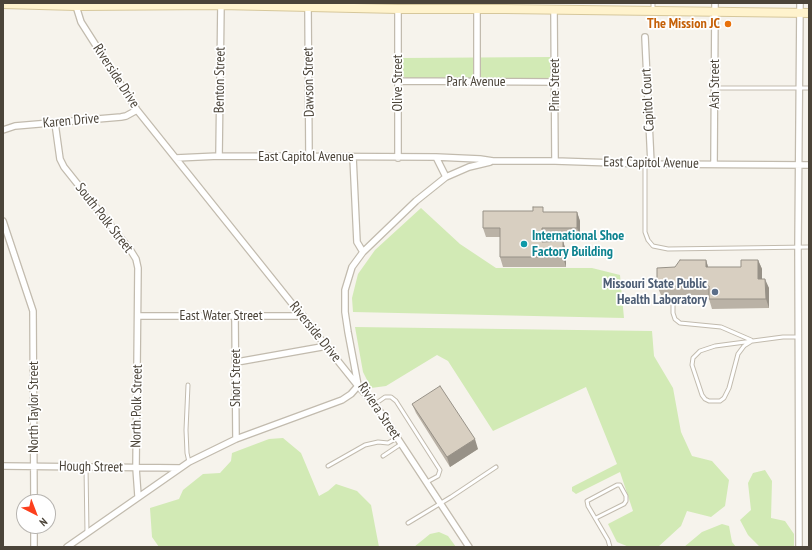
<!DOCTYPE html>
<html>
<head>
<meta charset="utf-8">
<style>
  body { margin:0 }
  #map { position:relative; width:812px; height:550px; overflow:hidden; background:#f6f3ec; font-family:"PT Sans Narrow",sans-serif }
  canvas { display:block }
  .frame { position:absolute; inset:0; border:4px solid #4b4439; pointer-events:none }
  .north { position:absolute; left:16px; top:494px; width:40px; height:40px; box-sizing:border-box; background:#fff; border:1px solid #b7b4b0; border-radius:50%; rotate:138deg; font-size:11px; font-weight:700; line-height:16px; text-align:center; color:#4b4439 }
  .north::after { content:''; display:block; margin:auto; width:14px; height:18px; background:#fc3f1d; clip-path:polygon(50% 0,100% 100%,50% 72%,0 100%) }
</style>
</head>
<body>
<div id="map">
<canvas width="812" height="550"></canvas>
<div class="frame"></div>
<div class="north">N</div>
</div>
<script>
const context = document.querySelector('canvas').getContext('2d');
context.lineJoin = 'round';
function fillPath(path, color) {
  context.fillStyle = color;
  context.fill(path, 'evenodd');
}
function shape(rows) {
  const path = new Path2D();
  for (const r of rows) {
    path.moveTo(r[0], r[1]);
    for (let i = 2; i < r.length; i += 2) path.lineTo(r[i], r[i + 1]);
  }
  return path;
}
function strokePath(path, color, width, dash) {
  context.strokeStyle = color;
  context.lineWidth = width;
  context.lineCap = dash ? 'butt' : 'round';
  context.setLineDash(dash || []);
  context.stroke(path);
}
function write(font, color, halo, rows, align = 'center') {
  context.font = font + ' "PT Sans Narrow",sans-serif';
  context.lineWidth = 3.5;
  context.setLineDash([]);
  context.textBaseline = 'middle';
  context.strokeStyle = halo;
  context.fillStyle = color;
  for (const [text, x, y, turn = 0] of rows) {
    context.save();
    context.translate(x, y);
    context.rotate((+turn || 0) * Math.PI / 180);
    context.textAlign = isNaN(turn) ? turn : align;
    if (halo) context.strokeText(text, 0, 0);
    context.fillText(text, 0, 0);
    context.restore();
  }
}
fillPath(shape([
  [550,57,551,76,547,79,406,78,403,76,403,58],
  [421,208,460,244,496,268,592,268,620,275,624,318,353,312,352,298,358,274,375,250],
  [355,327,652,331,654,356,673,388,681,432,692,456,712,461,729,480,725,506,711,517,687,511,681,526,658,547,629,547,617,542,608,524,633,511,620,472,576,494,572,491,572,487,617,464,586,387,493,431,448,361,437,355,386,386,371,388,363,372],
  [283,438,301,453,319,496,328,491,336,484,357,491,371,505,379,547,159,547,152,537,150,508,179,499,183,490,203,474,220,473,231,461,232,453,269,439],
  [765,470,772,481,771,518,785,521,794,534,794,547,760,547,748,535,740,520,751,510,748,483,753,473],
  [722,524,729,526,732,542,736,547,684,547,702,532],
  [439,532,448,536,456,547,414,547,430,534]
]), '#d2eab5');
const lane = shape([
  [653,3,653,11],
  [715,88,809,88],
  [645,164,645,232,648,240,653,246,668,249,809,247],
  [673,301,673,313,675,319,680,323,721,327,751,340],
  [752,341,744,346,738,354,729,388,724,398,720,401,709,401,705,399,702,395,692,365,693,358,700,351,715,346,783,337,799,337],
  [188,385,186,430,187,453,189,462],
  [375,404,385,397,391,397,396,401,440,470,438,476,427,482],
  [383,456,401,444],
  [328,466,365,445,378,442,388,443,397,438],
  [86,467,87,533],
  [596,518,624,504,626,501,626,496,620,485,617,485,587,501,588,506,608,540,610,547],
  [408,523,451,497,496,467]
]);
const street = shape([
  [76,6,81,22,137,110,358,386,375,404,469,547],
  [308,7,309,157],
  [477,9,477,82],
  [554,10,555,161],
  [645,37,651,164],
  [398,81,555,82],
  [55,123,60,159,64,167,131,251,136,259,138,268,136,468,138,496],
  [3,130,15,126,121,117,126,116,137,110],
  [219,156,221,3],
  [353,157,357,242,363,252],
  [436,157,480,159,493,161,555,161,645,164,809,165],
  [176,158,219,156,436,157,446,177],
  [398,158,398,9],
  [714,164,715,3],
  [3,221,33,311,34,502],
  [138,316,303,316],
  [235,317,236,439],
  [237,362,327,346],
  [358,385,348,332,345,312,345,290,352,267,363,252,416,201,446,177,469,167,490,162],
  [3,466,180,468],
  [34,526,34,547],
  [67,547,189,462,236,439,342,400,351,394,358,386],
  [799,547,798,247,800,3]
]);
const secondary = shape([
  [3,4,76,6,221,5,398,9,505,9,809,13]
]);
strokePath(lane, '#c2bbae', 5);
strokePath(street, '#c2bbae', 8);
strokePath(secondary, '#d6c79b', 10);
strokePath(lane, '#fff', 3);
strokePath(street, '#fff', 5.5);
strokePath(secondary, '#fff3cd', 8);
fillPath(shape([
  [544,212,577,212,580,221,580,237,545,237,545,242,563,241,566,251,566,267,503,267,500,257,500,237,486,237,483,228],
  [706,260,708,267,741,267,758,260,762,269,762,279,769,288,769,308,712,309,709,299,709,295,661,295,657,286,675,267],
  [412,404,478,449,450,467,416,413]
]), '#bab2a6');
fillPath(shape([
  [577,212,580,221,580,237,577,228],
  [542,228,545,237,545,251,542,242],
  [563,241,566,251,566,267,563,257],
  [706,260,709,270,706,267],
  [758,260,762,269,762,288,758,279],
  [765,279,769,288,769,308,766,299],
  [475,439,478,449,450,467,447,457]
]), '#979187');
const building = shape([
  [533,207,543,207,543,212,577,212,577,228,542,228,542,242,563,241,563,257,500,257,500,228,483,228,483,211,533,211,533,207],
  [680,260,706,260,706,267,741,267,741,260,758,260,758,279,765,279,766,299,709,299,709,286,657,286,657,268,675,267,680,260],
  [440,386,475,439,447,457,412,404,440,386]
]);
fillPath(building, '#d8cfc1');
strokePath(building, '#979187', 1);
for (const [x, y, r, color] of [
  [728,24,4,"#e8710a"],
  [524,244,4,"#0f9aa8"],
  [715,292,4,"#5c6f8a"]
]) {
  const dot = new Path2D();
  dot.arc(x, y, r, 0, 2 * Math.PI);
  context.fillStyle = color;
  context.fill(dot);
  strokePath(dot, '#fff', 1.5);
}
write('bold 14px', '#c56008', '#fff', [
  ["The Mission JC",720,24]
], 'right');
write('14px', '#4b4439', '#fff', [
  ["Riverside Drive",116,76,57],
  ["Benton Street",220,80,-89],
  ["Dawson Street",309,82,-91],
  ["Park Avenue",476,82],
  ["Olive Street",398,83,-90],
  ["Ash Street",715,84,-90],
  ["Pine Street",555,85,-90],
  ["Capitol Court",648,100,-93],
  ["Karen Drive",71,121,-5],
  ["East Capitol Avenue",306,157],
  ["East Capitol Avenue",651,163,1],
  ["South Polk Street",104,218,52],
  ["East Water Street",221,316],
  ["Riverside Drive",315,332,51],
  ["Short Street",236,378,-90],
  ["North Polk Street",137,406,-89],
  ["North Taylor Street",34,407,-90],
  ["Riviera Street",379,411,56],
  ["Hough Street",91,467,1]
]);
write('bold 14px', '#0d838f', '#fff', [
  ["International Shoe",532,236],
  ["Factory Building",532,252]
], 'left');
write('bold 14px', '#4e5e75', '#fff', [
  ["Missouri State Public",707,284],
  ["Health Laboratory",707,300]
], 'right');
</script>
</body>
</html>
